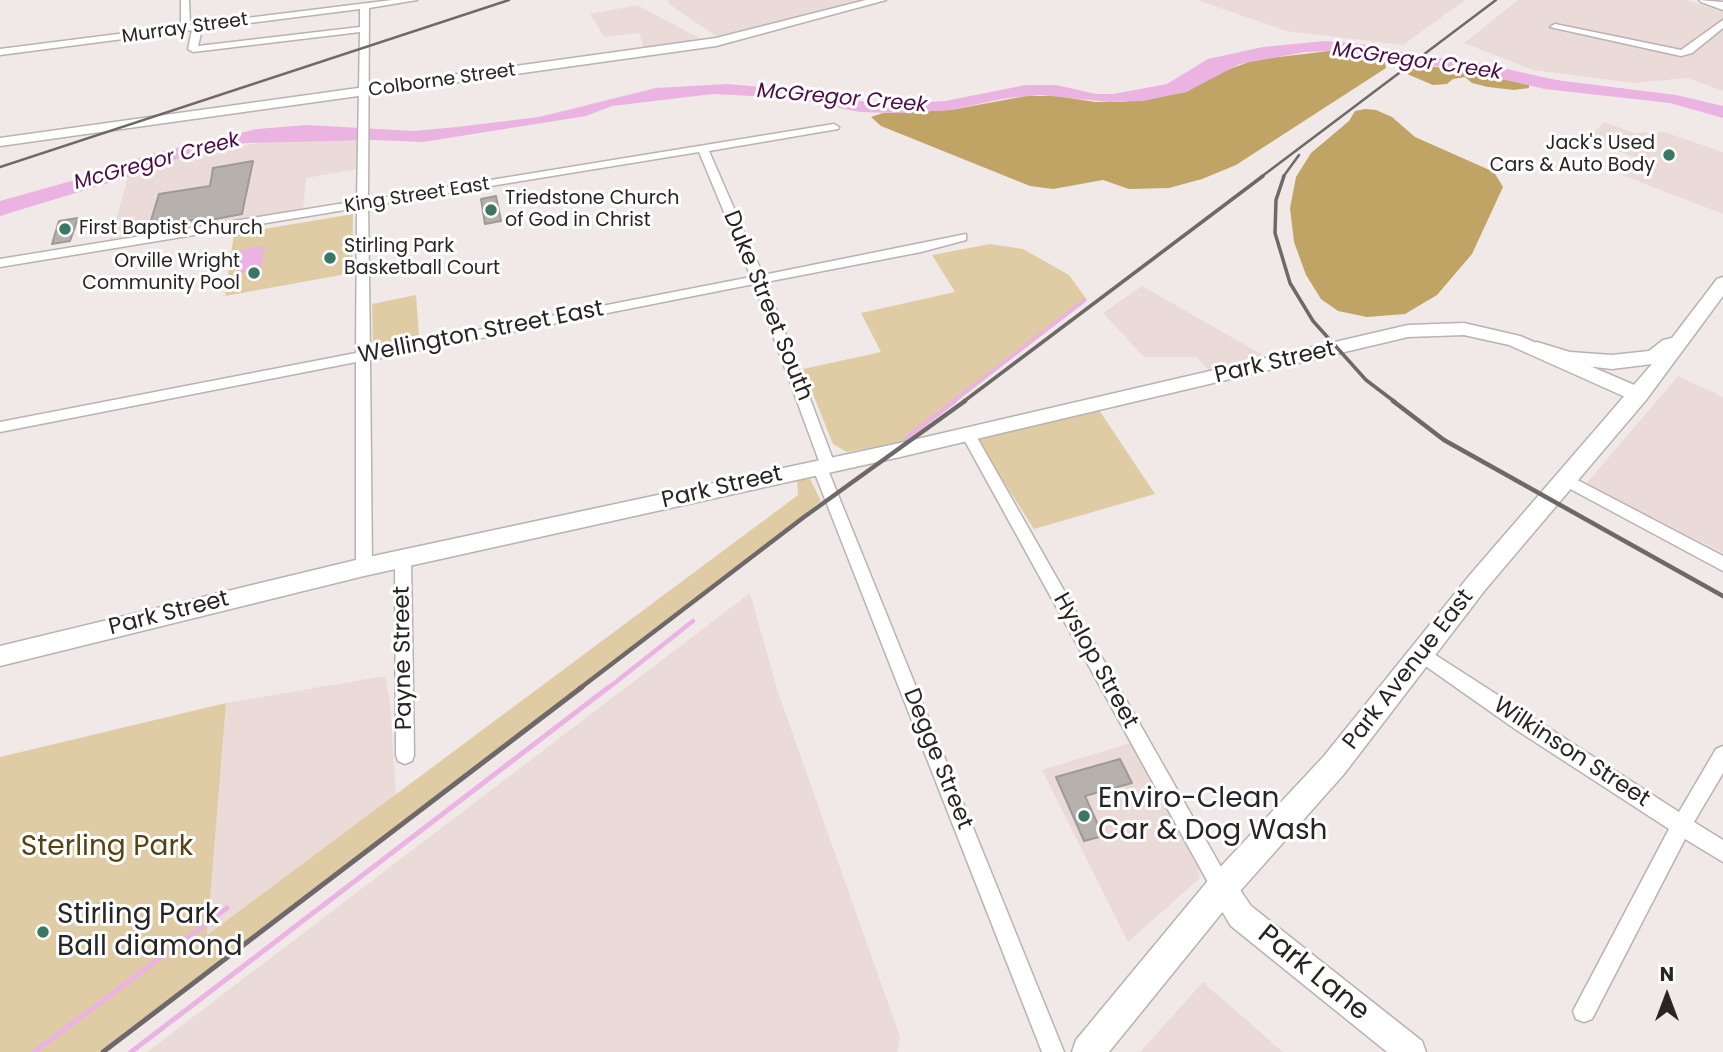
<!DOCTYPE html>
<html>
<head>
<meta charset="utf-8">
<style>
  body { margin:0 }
  #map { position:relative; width:1723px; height:1052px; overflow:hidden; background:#f1e9e7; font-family:Poppins,sans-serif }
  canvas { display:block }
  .north { position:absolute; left:1632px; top:961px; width:70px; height:70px; -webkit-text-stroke:5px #fff; paint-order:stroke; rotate:0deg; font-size:19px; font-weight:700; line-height:28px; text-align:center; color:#272423 }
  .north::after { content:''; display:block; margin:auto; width:24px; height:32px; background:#272423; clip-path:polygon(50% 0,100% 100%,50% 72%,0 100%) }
</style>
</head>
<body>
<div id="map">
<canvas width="1723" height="1052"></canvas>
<div class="north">N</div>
</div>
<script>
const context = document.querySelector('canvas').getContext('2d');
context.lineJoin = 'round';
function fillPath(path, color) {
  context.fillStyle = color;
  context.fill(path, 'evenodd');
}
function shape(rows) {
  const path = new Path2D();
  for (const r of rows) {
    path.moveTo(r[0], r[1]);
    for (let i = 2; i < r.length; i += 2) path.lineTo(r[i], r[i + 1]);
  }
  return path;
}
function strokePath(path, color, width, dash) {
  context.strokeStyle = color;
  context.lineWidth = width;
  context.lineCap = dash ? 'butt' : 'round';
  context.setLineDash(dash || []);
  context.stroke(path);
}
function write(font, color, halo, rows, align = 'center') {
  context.font = font + ' Poppins,sans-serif';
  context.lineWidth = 6;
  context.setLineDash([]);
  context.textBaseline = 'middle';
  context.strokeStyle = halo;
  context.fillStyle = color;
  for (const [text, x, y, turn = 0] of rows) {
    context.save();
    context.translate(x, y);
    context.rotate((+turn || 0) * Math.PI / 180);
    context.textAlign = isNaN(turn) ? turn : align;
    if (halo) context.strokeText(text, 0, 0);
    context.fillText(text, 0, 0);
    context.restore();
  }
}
fillPath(shape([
  [668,0,865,0,719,38,669,4],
  [1197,0,1465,0,1403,45,1286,31],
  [1518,0,1687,0,1723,12,1723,91,1688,78,1634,83,1533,70,1464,43],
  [637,5,701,39,644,48,639,33,604,37,590,14],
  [1604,122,1634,133,1664,132,1723,152,1723,214,1622,175,1638,159,1588,139],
  [272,141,357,141,358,169,306,178,303,210,110,240,128,177,195,153],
  [1142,286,1263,355,1211,372,1196,357,1144,357,1103,313],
  [1678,376,1723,397,1723,553,1586,484],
  [750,593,778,692,900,1037,897,1052,147,1052],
  [385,676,390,701,396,795,206,936,226,703],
  [1130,743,1197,865,1200,878,1128,942,1042,770],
  [1203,982,1283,1052,1140,1052]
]), '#ebdbd8');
fillPath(shape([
  [353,214,352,273,225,296,234,234],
  [990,244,1023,249,1069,275,1087,300,905,442,847,452,833,444,803,369,881,352,861,313,955,292,932,255],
  [416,295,419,337,373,346,372,304],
  [1097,407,1155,494,1034,529,979,443,982,436],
  [810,479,821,501,776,537,99,1052,0,1052,0,757,226,703,207,935,798,495,797,480]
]), '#dfcca5');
fillPath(shape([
  [1329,51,1377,58,1385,63,1386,68,1236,165,1202,179,1169,188,1129,189,1103,180,1053,189,1030,186,881,126,871,117,883,113,951,110,1026,96,1057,96,1095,102,1123,102,1186,92,1219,73,1254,60],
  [1417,64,1500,77,1529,85,1529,88,1514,90,1488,87,1472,83,1465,77,1453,79,1447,84,1433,85,1407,74],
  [1365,109,1376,110,1392,117,1415,137,1494,172,1503,187,1472,254,1437,295,1405,314,1367,317,1338,311,1321,299,1306,275,1294,242,1290,208,1296,177,1311,153,1349,121,1355,111]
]), '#c0a465');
fillPath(shape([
  [1325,41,1361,44,1435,58,1462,59,1556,80,1676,95,1723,106,1723,118,1670,103,1545,89,1457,69,1329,51,1305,52,1240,64,1186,92,1143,101,1109,102,1041,95,1007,98,951,110,898,113,860,112,791,98,713,94,612,106,586,116,423,142,374,140,246,143,180,158,128,177,0,216,0,201,82,178,151,154,257,129,307,125,414,131,457,127,539,117,656,88,727,84,774,88,833,99,900,104,945,101,1026,85,1056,85,1096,94,1113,94,1167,84,1208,59,1263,47],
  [264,246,261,270,237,274,241,250]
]), '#eab3e1');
strokePath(shape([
  [952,402,1085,300]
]), '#eab3e1', 3.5);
strokePath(shape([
  [906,438,955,401],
  [607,689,693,621]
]), '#eab3e1', 4.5);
strokePath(shape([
  [34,1052,227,908],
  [131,1052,609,687]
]), '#eab3e1', 5);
const building = shape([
  [253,161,242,214,194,223,195,220,149,227,159,194,210,186,213,168,253,161],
  [496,196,501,221,485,224,481,199,496,196],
  [78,218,70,241,52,244,59,221,78,218],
  [1120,759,1132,783,1085,796,1103,836,1084,841,1056,777,1120,759]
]);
fillPath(building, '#b7b1ad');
strokePath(building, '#9f9a96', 2);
const minor = shape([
  [181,0,189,0,190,25,392,0,417,0,369,8,368,200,834,124,839,127,838,129,709,151,763,275,966,234,966,240,921,252,766,282,835,465,828,470,1064,1052,1042,1052,812,466,819,461,754,284,370,360,372,567,370,572,364,574,358,572,356,567,356,362,0,432,0,422,356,353,357,208,0,267,0,259,357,201,360,32,193,52,188,49,192,30,0,55,0,49,181,26,181,0],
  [360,9,360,27,198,46,202,29,360,9],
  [699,152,751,277,370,351,368,206,699,152],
  [1723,20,1723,28,1692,53,1681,56,1550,27,1555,24,1681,50,1723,20],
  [968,429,975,434,1229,881,1232,888,1229,895,1222,898,1215,895,961,434,968,429],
  [1566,474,1723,556,1723,571,1561,484,1558,480,1566,474],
  [403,554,409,555,411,560,414,755,412,761,405,764,398,761,396,755,395,560,397,555,403,554],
  [1420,645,1679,812,1716,749,1723,746,1723,773,1694,822,1723,840,1723,862,1685,839,1592,1019,1584,1022,1576,1019,1573,1011,1669,829,1515,729,1414,658,1411,653,1414,648,1420,645]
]);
const tertiary = shape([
  [866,0,886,0,716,46,0,146,0,138,716,38,866,0],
  [1699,0,1723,2,1723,10,1701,2,1699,0],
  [1464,323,1520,336,1646,390,1648,395,1646,400,1632,400,1509,345,1464,335,1408,337,900,457,364,576,0,666,0,646,364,558,900,443,1408,325,1464,323],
  [1222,874,1232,878,1251,906,1422,1041,1426,1052,1387,1052,1231,926,1208,888,1212,878,1222,874]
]);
const secondary = shape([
  [1723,277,1723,296,1646,400,1485,590,1344,774,1233,899,1109,1052,1072,1052,1076,1040,1211,877,1324,756,1469,576,1652,364,1612,369,1569,364,1530,352,1527,348,1530,344,1537,342,1570,352,1612,355,1649,351,1663,340,1672,338,1717,279,1723,277]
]);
strokePath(minor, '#b9b2b1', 3);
strokePath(tertiary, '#b9b2b1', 3);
strokePath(secondary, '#b9b2b1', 3);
fillPath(minor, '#fff');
fillPath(tertiary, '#fff');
fillPath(secondary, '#fff');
strokePath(shape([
  [0,167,509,0],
  [1261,177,1496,0],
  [1283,177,1299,155]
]), '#6e6968', 2.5);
strokePath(shape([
  [1284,176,1276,200,1275,233,1290,283,1313,321,1366,380,1395,402],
  [963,402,1263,176]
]), '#6e6968', 3.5);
strokePath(shape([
  [1393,401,1444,440,1723,596],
  [579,689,804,517,965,401]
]), '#6e6968', 4.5);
strokePath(shape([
  [103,1052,582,687]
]), '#6e6968', 5);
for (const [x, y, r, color] of [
  [1669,155,7,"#397865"],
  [491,210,7,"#397865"],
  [65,229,7,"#397865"],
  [330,258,7,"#397865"],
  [254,273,7,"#397865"],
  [1084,816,7,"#397865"],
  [43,932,7,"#397865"]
]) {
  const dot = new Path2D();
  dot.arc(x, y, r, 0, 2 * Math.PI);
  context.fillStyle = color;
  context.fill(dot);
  strokePath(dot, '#fff', 2.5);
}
write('19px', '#272423', '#fff', [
  ["Murray Street",185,29,-8],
  ["Colborne Street",442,81,-8],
  ["King Street East",417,196,-9]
]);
write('19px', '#272423', '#fff', [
  ["Jack's Used",1655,144,"right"],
  ["Cars & Auto Body",1655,166,"right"],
  ["Triedstone Church",505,199],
  ["of God in Christ",505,221],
  ["First Baptist Church",79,229],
  ["Stirling Park",344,247],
  ["Basketball Court",344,269],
  ["Orville Wright",240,262,"right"],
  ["Community Pool",240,284,"right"]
], 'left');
write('italic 21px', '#4c0b46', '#fff', [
  ["McGregor Creek",1417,62,8],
  ["McGregor Creek",842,99,5],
  ["McGregor Creek",157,162,-15]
]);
write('23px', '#272423', '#fff', [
  ["Duke Street South",767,306,68],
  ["Wellington Street East",481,333,-11],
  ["Park Street",1275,363,-13],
  ["Park Street",722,488,-13],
  ["Park Street",169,614,-14],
  ["Payne Street",404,658,-91],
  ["Hyslop Street",1095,661,61],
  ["Park Avenue East",1409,670,-52],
  ["Wilkinson Street",1571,753,33],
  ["Degge Street",937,759,68]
]);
write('28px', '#272423', '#fff', [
  ["Enviro-Clean",1098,800],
  ["Car & Dog Wash",1098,832],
  ["Stirling Park",57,916],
  ["Ball diamond",57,948]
], 'left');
write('28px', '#574311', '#fff', [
  ["Sterling Park",107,848]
]);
write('28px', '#272423', '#fff', [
  ["Park Lane",1313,974,39]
]);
</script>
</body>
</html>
